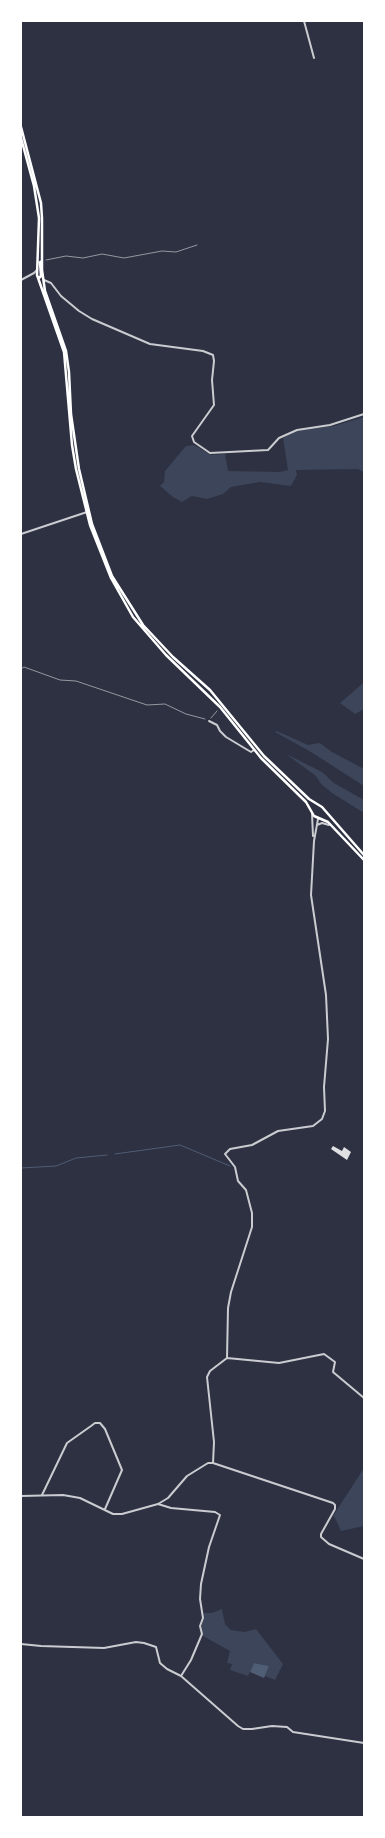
<!DOCTYPE html>
<html>
<head>
<meta charset="utf-8">
<style>
  body { margin:0 }
  #map { position:relative; width:385px; height:1838px; overflow:hidden; background:#2d3142; font-family:"PT Sans",sans-serif }
  canvas { display:block }
  .frame { position:absolute; inset:0; border:22px solid #fff; pointer-events:none }
</style>
</head>
<body>
<div id="map">
<canvas width="385" height="1838"></canvas>
<div class="frame"></div>
</div>
<script>
const context = document.querySelector('canvas').getContext('2d');
context.lineJoin = 'round';
function fillPath(path, color) {
  context.fillStyle = color;
  context.fill(path, 'evenodd');
}
function shape(rows) {
  const path = new Path2D();
  for (const r of rows) {
    path.moveTo(r[0], r[1]);
    for (let i = 2; i < r.length; i += 2) path.lineTo(r[i], r[i + 1]);
  }
  return path;
}
function strokePath(path, color, width, dash) {
  context.strokeStyle = color;
  context.lineWidth = width;
  context.lineCap = dash ? 'butt' : 'round';
  context.setLineDash(dash || []);
  context.stroke(path);
}
fillPath(shape([
  [364,417,364,472,358,469,296,470,297,475,291,486,260,482,231,487,223,494,207,499,192,496,182,502,173,497,160,486,164,482,165,471,186,446,194,445,211,455,225,454,228,471,280,472,288,470,283,438,299,430,334,426],
  [363,683,364,709,355,714,340,703],
  [277,731,308,745,320,743,332,752,364,769,364,786,311,752,275,732],
  [286,754,322,772,334,783,364,800,364,813,332,793,321,784,316,776],
  [364,1468,364,1526,341,1531,335,1518,333,1516],
  [222,1609,225,1624,231,1630,245,1632,256,1629,283,1664,275,1680,265,1676,269,1666,254,1663,248,1676,230,1670,232,1664,227,1663,230,1651,203,1636,201,1628,204,1613,212,1613]
]), '#3c4559');
fillPath(shape([
  [254,1663,269,1666,264,1678,250,1672]
]), '#4f5d75');
strokePath(shape([
  [115,1154,180,1145,230,1166],
  [21,1168,56,1166,76,1158,107,1155]
]), '#4f5d75', 1);
fillPath(shape([
  [333,1146,342,1151,344,1147,351,1152,347,1160,331,1149]
]), '#e0e0e3');
strokePath(shape([
  [46,260,66,256,83,258,102,254,124,258,162,251,176,252,197,245],
  [21,669,24,667,60,680,76,681,147,705,165,704,186,714,205,719],
  [211,718,217,711]
]), '#fff', 0.5);
strokePath(shape([
  [304,21,314,58],
  [21,280,34,273,37,270],
  [44,280,51,283,61,296,79,311,92,319,150,344,203,351,213,355,214,361,212,380,214,405,192,436,194,442,210,453,268,450,279,438,297,430,330,425,364,414],
  [209,721,217,725,220,731,226,737,251,752,254,750],
  [312,814,313,836],
  [317,825,322,823,329,825],
  [227,1358,228,1308,231,1292,252,1227,252,1213,246,1190,238,1181,235,1167,225,1154,230,1149,252,1145,278,1131,313,1126,322,1119,325,1111,324,1087,328,1039,326,995,311,895,314,841,318,819],
  [227,1358,279,1363,324,1354,335,1362,333,1372,364,1398],
  [213,1463,214,1442,207,1377,210,1371,227,1358],
  [42,1495,67,1443,91,1426,95,1423,100,1423,105,1429,122,1470,105,1509],
  [158,1504,171,1508,215,1512,220,1515,209,1547,201,1584,200,1599,203,1618,200,1626,202,1634,191,1660,181,1676],
  [21,1644,41,1646,104,1648,136,1642,144,1643,156,1647,160,1663,167,1669,181,1676,238,1726,243,1729,252,1729,272,1726,287,1727,293,1732,364,1743]
]), '#caccd0', 2);
strokePath(shape([
  [21,534,87,512],
  [21,1496,63,1495,80,1498,113,1514,122,1514,158,1504,168,1498,187,1476,208,1463,213,1463,333,1503,335,1505,335,1509,321,1534,321,1537,329,1544,364,1559]
]), '#caccd0', 2);
strokePath(shape([
  [21,127,41,203,42,218,42,270,45,291,66,351,69,372,71,414,79,469,92,524,112,576,143,625,173,657,210,690,264,756,309,799,322,807,364,855],
  [21,138,34,186,39,218,37,275,64,352,72,445,76,469,90,525,111,578,133,617,166,655,220,707,261,758,306,802,314,816,328,822,364,860],
  [39,278,41,276,40,262,42,261]
]), '#fff', 2.5);
</script>
</body>
</html>
